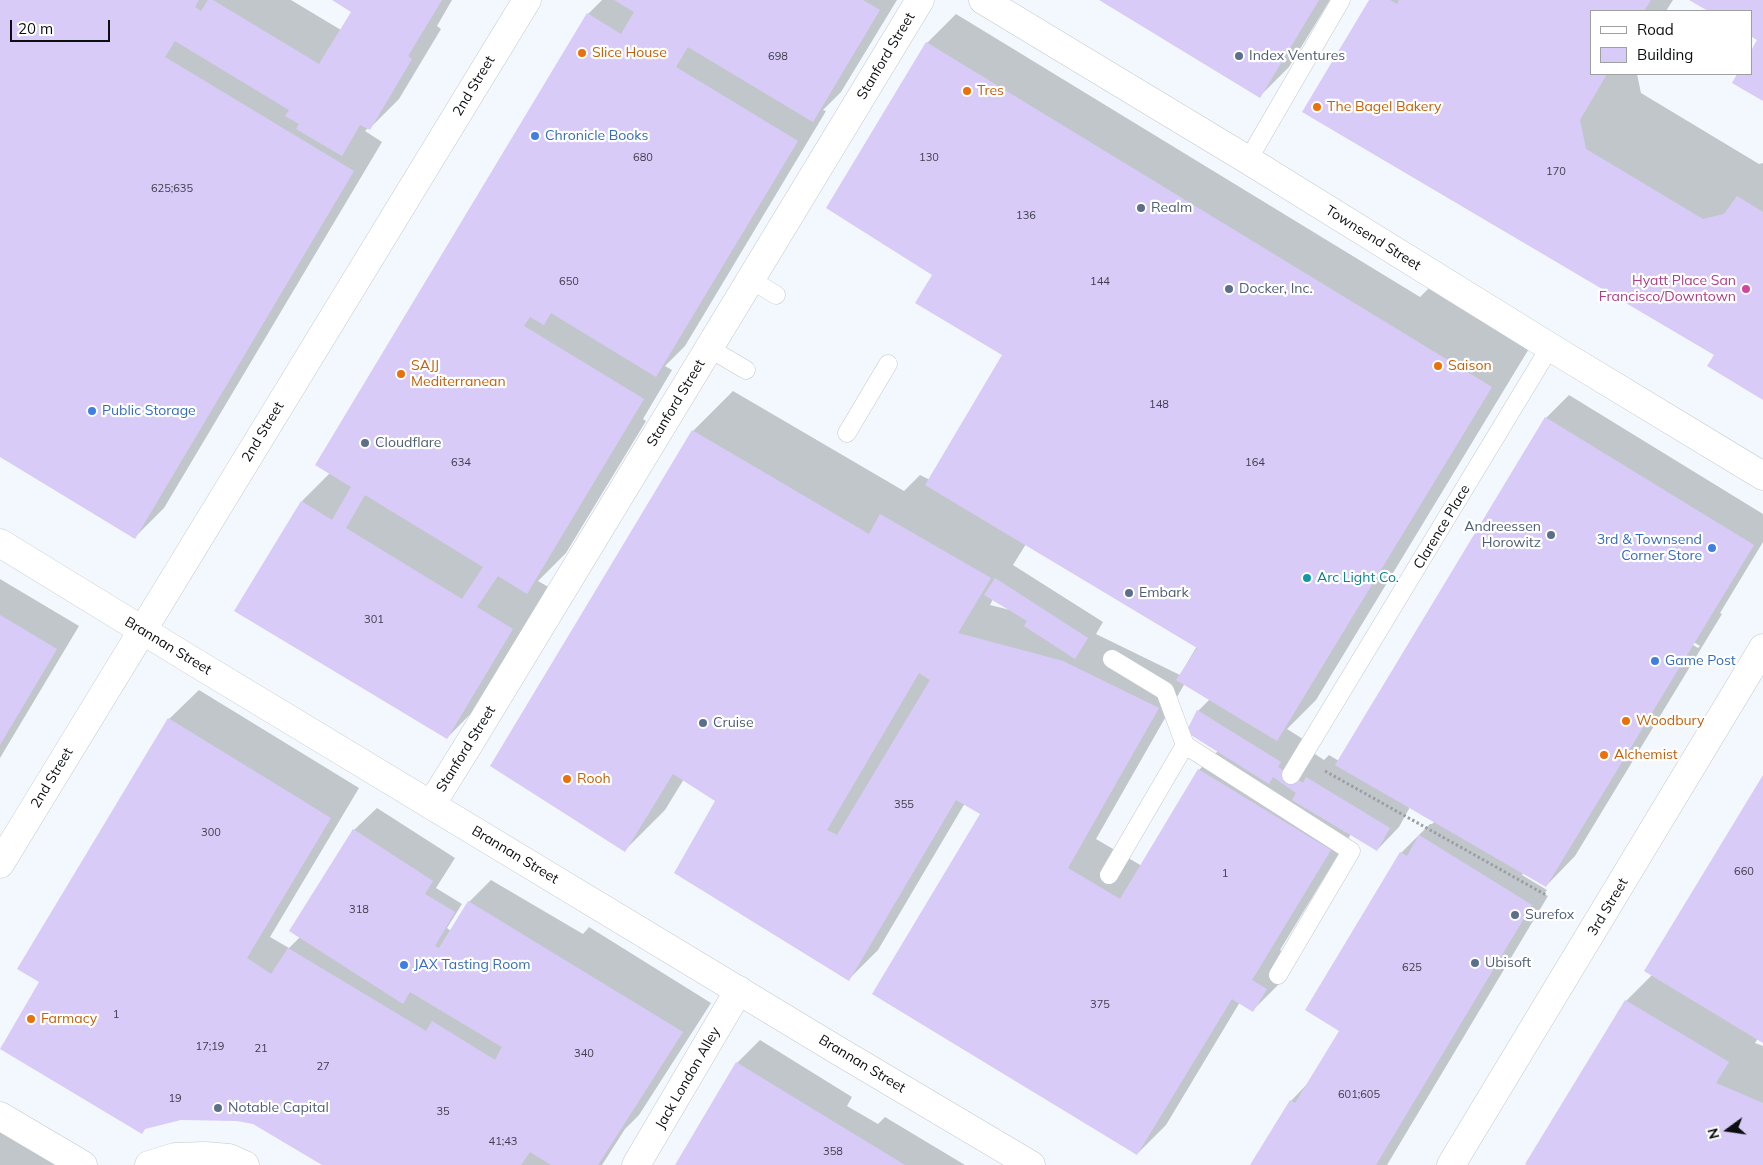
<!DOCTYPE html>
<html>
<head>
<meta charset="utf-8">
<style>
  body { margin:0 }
  #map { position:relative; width:1763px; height:1165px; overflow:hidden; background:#f2f8fd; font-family:Mulish,sans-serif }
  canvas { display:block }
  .legend { position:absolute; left:1590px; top:10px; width:162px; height:65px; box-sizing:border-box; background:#fff; border:1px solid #9e9f9f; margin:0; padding:6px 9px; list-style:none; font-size:15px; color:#0c0e10 }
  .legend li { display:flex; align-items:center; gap:10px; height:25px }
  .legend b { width:25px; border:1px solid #9e9f9f }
  .north { position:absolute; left:1703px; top:1105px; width:50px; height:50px; -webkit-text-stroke:4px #fff; paint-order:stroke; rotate:256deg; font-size:14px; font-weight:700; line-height:20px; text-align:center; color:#0c0e10 }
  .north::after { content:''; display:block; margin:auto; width:18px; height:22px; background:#0c0e10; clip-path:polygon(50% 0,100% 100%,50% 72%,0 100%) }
  .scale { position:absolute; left:10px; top:20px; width:100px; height:22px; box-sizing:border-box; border:2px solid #0c0e10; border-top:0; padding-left:6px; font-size:15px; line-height:18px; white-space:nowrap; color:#0c0e10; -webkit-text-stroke:4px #fff; paint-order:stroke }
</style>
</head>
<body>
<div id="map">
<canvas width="1763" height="1165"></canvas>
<ul class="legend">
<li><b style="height:6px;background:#fff"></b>Road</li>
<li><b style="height:14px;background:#d8cbf8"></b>Building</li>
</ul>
<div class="north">N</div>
<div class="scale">20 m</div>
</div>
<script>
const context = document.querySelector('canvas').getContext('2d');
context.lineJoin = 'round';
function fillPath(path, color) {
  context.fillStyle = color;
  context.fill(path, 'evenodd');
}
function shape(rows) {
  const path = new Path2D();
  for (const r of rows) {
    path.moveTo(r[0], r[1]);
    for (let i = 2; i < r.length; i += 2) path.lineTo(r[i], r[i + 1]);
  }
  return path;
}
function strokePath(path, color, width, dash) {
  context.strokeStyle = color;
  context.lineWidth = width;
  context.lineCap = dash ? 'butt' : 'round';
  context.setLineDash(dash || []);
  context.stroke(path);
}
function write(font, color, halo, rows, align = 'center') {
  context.font = font + ' Mulish,sans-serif';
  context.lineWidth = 4.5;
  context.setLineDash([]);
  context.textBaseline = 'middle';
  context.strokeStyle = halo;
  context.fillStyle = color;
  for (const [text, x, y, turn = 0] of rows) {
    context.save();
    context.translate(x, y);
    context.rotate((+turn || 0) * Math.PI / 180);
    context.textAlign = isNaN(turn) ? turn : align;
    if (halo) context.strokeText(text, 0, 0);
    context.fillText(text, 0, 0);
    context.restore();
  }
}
fillPath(shape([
  [0,0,291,0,341,30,352,11,334,0,452,0,437,26,441,29,399,99,370,128,368,128,365,131,382,142,164,508,135,537,0,456],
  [602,0,897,0,841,92,823,110,826,111,685,346,665,366,672,370,643,419,646,421,566,553,538,581,552,589,486,698,447,738,302,501,330,473,316,465,588,14],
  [1102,0,1330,0,1289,67,1260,96],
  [1371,0,1673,0,1666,11,1592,11,1592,74,1637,74,1641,93,1759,164,1763,163,1763,399,1715,354],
  [1692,0,1763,0,1763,100,1733,82,1738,74,1752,74,1752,51,1758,40,1752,36,1752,11,1711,11],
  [956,14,1420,297,1431,286,1530,347,1316,700,1287,729,1303,739,1300,744,1324,760,1329,755,1339,761,1546,418,1569,395,1763,514,1763,542,1720,613,1722,614,1575,856,1546,886,1523,873,1522,875,1547,890,1544,894,1548,896,1387,1165,1252,1165,1291,1101,1309,1082,1340,1030,1401,853,1430,824,1432,824,1435,821,1410,807,1399,827,1377,850,1351,834,1280,950,1295,959,1282,981,1253,1010,1240,1002,1166,1125,1137,1154,982,813,965,803,878,950,849,979,716,801,684,779,665,810,625,850,693,431,733,391,904,491,920,475,930,480,1004,355,934,274,927,43],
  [1026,544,1197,646,1180,675,1096,634,1103,622,1013,565],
  [1605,588,1700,646,1698,648,1605,591],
  [993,599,1010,610,990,605],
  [1185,683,1210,699,1198,711,1218,751,1199,770,1142,866,1096,839],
  [0,579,79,626,0,758],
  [199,690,359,788,270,937,289,948,300,937,354,830,377,808,455,858,436,888,462,904,447,928,451,931,469,902,491,880,583,934,589,927,711,1003,639,1115,625,1129,602,1165,324,1165,40,981,169,719],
  [1763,778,1763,1041,1758,1038,1755,1043,1763,1046,1763,1165,1529,1165,1626,1001,1652,975],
  [760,1040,852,1097,847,1106,878,1124,885,1117,965,1165,676,1165,737,1063],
  [0,1130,57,1165,0,1165]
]), '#0003');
fillPath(shape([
  [0,0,199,0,195,7,201,11,208,0,213,0,319,64,351,12,332,0,442,0,408,56,412,59,370,130,360,125,342,156,296,129,299,124,285,116,289,110,175,41,165,57,354,171,135,539,0,457],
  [614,0,863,0,880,10,813,122,688,47,676,67,798,141,656,377,551,313,544,325,530,317,524,326,644,399,527,594,498,576,477,607,513,629,447,739,234,611,301,501,332,520,351,487,315,465,587,13,621,34,634,12],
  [365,495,483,567,462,599,346,528],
  [1099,0,1319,0,1260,98],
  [1369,0,1390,0,1397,4,1399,0,1651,0,1644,11,1592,11,1592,74,1607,74,1580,120,1586,149,1703,219,1724,214,1737,196,1763,212,1763,400,1707,366,1714,355,1302,112],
  [1689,0,1763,0,1763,101,1732,83,1737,74,1752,74,1752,49,1757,40,1752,37,1752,11,1708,11],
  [926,42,1492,387,1277,741,1176,680,1197,648,925,485,1002,355,915,303,932,275,826,208],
  [1545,417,1754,545,1546,887,1335,765],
  [692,430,869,534,880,514,991,578,958,633,1063,661,1159,708,1068,868,1120,899,1198,769,1331,850,1252,980,1267,989,1253,1012,1232,999,1137,1155,872,994,980,814,956,800,849,981,674,873,715,801,673,774,625,852,490,766],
  [919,673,930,680,837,835,827,830],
  [995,578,1088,638,1075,659,1024,626,1027,621,984,595],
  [0,615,57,649,0,745],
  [1197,710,1281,762,1278,767,1303,783,1306,777,1390,828,1377,851,1292,800,1296,793,1273,777,1269,784,1186,732],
  [168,718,331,818,247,958,271,974,288,948,426,1031,432,1021,495,1060,502,1047,410,992,403,1004,289,931,353,829,433,881,425,894,455,912,435,946,439,948,468,901,683,1032,598,1165,551,1165,530,1152,521,1165,322,1165,253,1124,237,1121,181,1120,145,1129,142,1134,0,1049,39,982,17,969],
  [1763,775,1763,1043,1644,971],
  [1419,835,1532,905,1376,1165,1250,1165,1290,1100,1295,1103,1339,1031,1305,1010,1400,852,1407,856],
  [1625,1000,1729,1062,1716,1083,1763,1103,1763,1165,1527,1165,1525,1164],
  [736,1062,831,1120,905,1165,675,1165]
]), '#d8cbf8');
const lane = shape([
  [1248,160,1341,0],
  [750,279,776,295],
  [709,348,746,370],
  [847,433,888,364],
  [1112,659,1165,691,1185,745,1351,851,1278,975],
  [1291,775,1550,347],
  [1109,875,1185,745]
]);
const street = shape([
  [431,805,469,744,920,0],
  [0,1116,83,1165],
  [149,1165,175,1157,205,1156,229,1158,245,1165],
  [636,1165,739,990]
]);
const secondary = shape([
  [983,0,1248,160,1550,347,1763,476],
  [0,543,191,660,837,1050,1031,1165],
  [0,864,527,0],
  [1451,1165,1763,648]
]);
strokePath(lane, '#c2c8cd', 19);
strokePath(street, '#c2c8cd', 29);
strokePath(secondary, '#c2c8cd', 29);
strokePath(shape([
  [1325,771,1546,895]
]), '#9b9fa3', 3, [2.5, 2.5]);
strokePath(lane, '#fff', 18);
strokePath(street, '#fff', 28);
strokePath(secondary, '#fff', 28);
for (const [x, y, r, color] of [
  [582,53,5,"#e8710a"],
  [1239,56,5,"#5c6f8a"],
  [967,91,5,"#e8710a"],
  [1317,107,5,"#e8710a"],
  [535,136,5,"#3f7fe0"],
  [1141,208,5,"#5c6f8a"],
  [1229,289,5,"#5c6f8a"],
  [1746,289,5,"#d1479c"],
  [1438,366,5,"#e8710a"],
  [401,374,5,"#e8710a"],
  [92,411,5,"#3f7fe0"],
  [365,443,5,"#5c6f8a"],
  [1551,535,5,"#5c6f8a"],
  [1712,548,5,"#3f7fe0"],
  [1307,578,5,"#0f9aa8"],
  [1129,593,5,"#5c6f8a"],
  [1655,661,5,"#3f7fe0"],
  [1626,721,5,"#e8710a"],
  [703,723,5,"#5c6f8a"],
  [1604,755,5,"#e8710a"],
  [567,779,5,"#e8710a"],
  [1515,915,5,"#5c6f8a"],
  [1475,963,5,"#5c6f8a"],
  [404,965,5,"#3f7fe0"],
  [31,1019,5,"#e8710a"],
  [218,1108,5,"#5c6f8a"]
]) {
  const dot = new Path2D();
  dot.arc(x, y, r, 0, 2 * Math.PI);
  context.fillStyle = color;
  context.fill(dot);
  strokePath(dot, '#fff', 2);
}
write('11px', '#3f3d4a', null, [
  ["698",778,57],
  ["680",643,158],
  ["130",929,158],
  ["170",1556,172],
  ["625;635",172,189],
  ["136",1026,216],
  ["650",569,282],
  ["144",1100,282],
  ["148",1159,405],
  ["634",461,463],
  ["164",1255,463],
  ["301",374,620],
  ["355",904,805],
  ["300",211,833],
  ["660",1744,872],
  ["1",1225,874],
  ["318",359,910],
  ["625",1412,968],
  ["375",1100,1005],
  ["1",116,1015],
  ["17;19",210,1047],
  ["21",261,1049],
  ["340",584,1054],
  ["27",323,1067],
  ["601;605",1359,1095],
  ["19",175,1099],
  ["35",443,1112],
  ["41;43",503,1142],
  ["358",833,1152]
]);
write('14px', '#c56008', '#fff', [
  ["Slice House",592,53],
  ["Tres",977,91],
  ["The Bagel Bakery",1327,107],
  ["SAJJ",411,366],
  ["Mediterranean",411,382],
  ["Saison",1448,366],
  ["Woodbury",1636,721],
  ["Alchemist",1614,755],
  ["Rooh",577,779],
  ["Farmacy",41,1019]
], 'left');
write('14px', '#0c0e10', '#fff', [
  ["Stanford Street",886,56,-59],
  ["2nd Street",474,86,-59],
  ["Townsend Street",1373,238,32],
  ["Stanford Street",676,403,-59],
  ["2nd Street",263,432,-59],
  ["Clarence Place",1442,527,-59],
  ["Brannan Street",168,646,31],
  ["Stanford Street",466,749,-58],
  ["2nd Street",52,778,-59],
  ["Brannan Street",515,855,31],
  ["3rd Street",1608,907,-59],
  ["Brannan Street",862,1064,31],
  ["Jack London Alley",688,1078,-60]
]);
write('14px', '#4e5e75', '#fff', [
  ["Index Ventures",1249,56],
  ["Realm",1151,208],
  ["Docker, Inc.",1239,289],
  ["Cloudflare",375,443],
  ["Andreessen",1541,527,"right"],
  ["Horowitz",1541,543,"right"],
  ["Embark",1139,593],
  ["Cruise",713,723],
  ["Surefox",1525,915],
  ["Ubisoft",1485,963],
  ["Notable Capital",228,1108]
], 'left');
write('14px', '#366cbe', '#fff', [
  ["Chronicle Books",545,136],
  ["Public Storage",102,411],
  ["3rd & Townsend",1702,540,"right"],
  ["Corner Store",1702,556,"right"],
  ["Game Post",1665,661],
  ["JAX Tasting Room",414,965]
], 'left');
write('14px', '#b23c85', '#fff', [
  ["Hyatt Place San",1736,281],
  ["Francisco/Downtown",1736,297]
], 'right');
write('14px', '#0d838f', '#fff', [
  ["Arc Light Co.",1317,578]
], 'left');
</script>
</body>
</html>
